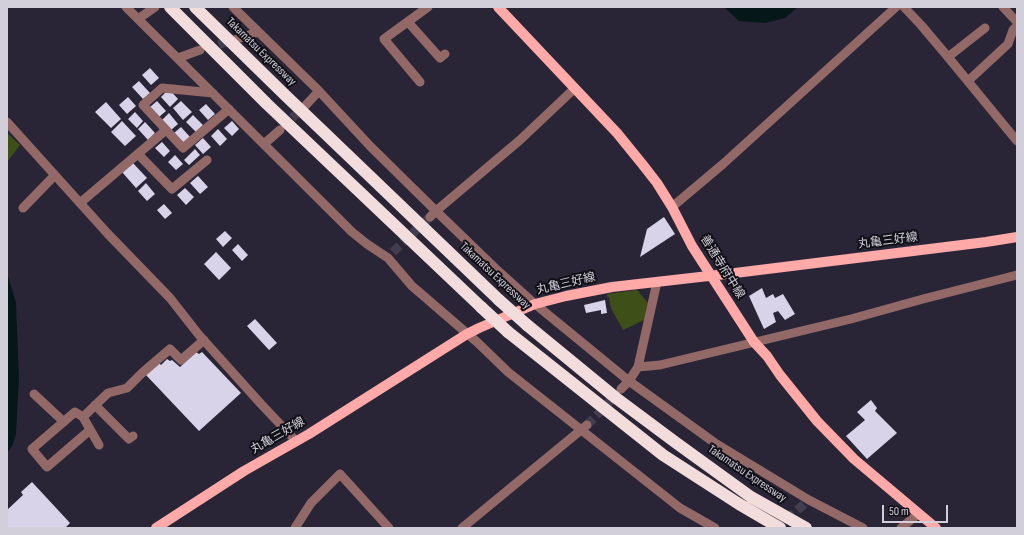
<!DOCTYPE html>
<html>
<head>
<meta charset="utf-8">
<style>
  body { margin:0 }
  #map { position:relative; width:1024px; height:535px; overflow:hidden; background:#292536; font-family:"Sofia Sans Condensed",sans-serif }
  canvas { display:block }
  .frame { position:absolute; inset:0; border:8px solid #d2cfda; pointer-events:none }
  .scale { position:absolute; left:882px; top:505px; width:66px; height:18px; box-sizing:border-box; border:2px solid #d2cfda; border-top:0; padding-left:5px; font-size:12px; line-height:14px; white-space:nowrap; color:#d2cfda; -webkit-text-stroke:3px #111017; paint-order:stroke }
</style>
</head>
<body>
<div id="map">
<canvas width="1024" height="535"></canvas>
<div class="frame"></div>
<div class="scale">50 m</div>
</div>
<script>
const context = document.querySelector('canvas').getContext('2d');
context.lineJoin = 'round';
function fillPath(path, color) {
  context.fillStyle = color;
  context.fill(path, 'evenodd');
}
function shape(rows) {
  const path = new Path2D();
  for (const r of rows) {
    path.moveTo(r[0], r[1]);
    for (let i = 2; i < r.length; i += 2) path.lineTo(r[i], r[i + 1]);
  }
  return path;
}
function strokePath(path, color, width, dash) {
  context.strokeStyle = color;
  context.lineWidth = width;
  context.lineCap = dash ? 'butt' : 'round';
  context.setLineDash(dash || []);
  context.stroke(path);
}
function write(font, color, halo, rows, align = 'center') {
  context.font = font + ' "Sofia Sans Condensed","Noto Sans JP",sans-serif';
  context.lineWidth = 4;
  context.setLineDash([]);
  context.textBaseline = 'middle';
  context.strokeStyle = halo;
  context.fillStyle = color;
  for (const [text, x, y, turn = 0] of rows) {
    context.save();
    context.translate(x, y);
    context.rotate((+turn || 0) * Math.PI / 180);
    context.textAlign = isNaN(turn) ? turn : align;
    if (halo) context.strokeText(text, 0, 0);
    context.fillText(text, 0, 0);
    context.restore();
  }
}
fillPath(shape([
  [7,133,20,145,7,162],
  [637,290,648,303,644,320,623,330,611,308,609,297,607,297,607,294]
]), '#3e5018');
fillPath(shape([
  [724,7,798,7,785,18,765,23,739,21],
  [7,273,16,303,19,378,16,434,12,446,7,453]
]), '#061719');
fillPath(shape([
  [150,68,159,78,151,85,142,75],
  [139,81,150,93,143,99,132,87],
  [169,89,178,99,170,107,161,97],
  [128,97,136,106,127,114,119,105],
  [157,101,166,111,159,117,150,107],
  [181,101,192,112,183,120,173,108],
  [106,102,121,119,111,128,95,112],
  [206,104,215,114,208,120,199,110],
  [135,112,143,121,137,128,128,119],
  [169,113,178,124,171,130,162,120],
  [193,115,203,125,196,132,186,122],
  [122,121,136,136,125,146,111,132],
  [232,121,239,129,232,136,224,128],
  [145,122,155,133,148,140,138,129],
  [181,127,190,137,183,143,174,133],
  [218,129,227,139,220,146,211,136],
  [203,138,211,147,203,154,195,145],
  [162,142,170,151,164,157,155,148],
  [195,149,200,155,189,165,184,160],
  [175,155,183,164,176,170,168,162],
  [132,162,147,178,136,188,122,172],
  [198,176,208,187,200,194,190,183],
  [146,183,155,194,147,201,138,191],
  [185,188,194,197,186,205,177,195],
  [164,204,172,213,165,219,157,210],
  [664,217,675,234,640,257,647,229],
  [225,231,232,238,223,247,216,239],
  [238,244,248,255,242,261,232,250],
  [216,252,231,268,219,280,204,264],
  [762,288,766,298,773,294,775,298,783,294,795,314,785,320,778,311,773,313,776,322,764,329,749,296],
  [605,300,607,313,601,314,601,310,586,313,584,305],
  [255,319,277,343,269,350,247,326],
  [196,352,199,354,202,352,241,393,199,431,146,375,159,363,161,365,167,359,170,361,172,360,180,367],
  [871,400,877,408,875,411,897,433,867,459,846,436,865,420,857,412],
  [32,482,70,523,65,528,7,528,7,510,23,495,21,492]
]), '#d8d3e9');
strokePath(shape([
  [206,49,235,39],
  [282,127,305,106],
  [393,252,430,217],
  [587,425,618,393],
  [777,528,804,504]
]), '#423e4f', 9, [9, 4.5]);
strokePath(shape([
  [126,7,352,232,367,244,388,258,412,286,477,342,508,372,680,508,715,528],
  [233,7,319,91,370,146,436,211,495,268,535,304,629,381,715,443,809,500,863,528],
  [904,7,921,25,948,57,1017,141],
  [1003,7,1017,22],
  [138,19,155,7],
  [408,22,440,58,445,54],
  [237,39,258,32],
  [948,57,985,28],
  [178,58,200,50],
  [968,81,1008,44,1013,30,1017,26],
  [420,82,384,39,428,7],
  [213,93,162,88,143,105,183,148,229,109],
  [305,106,319,91],
  [7,122,108,234,170,298,199,335,261,404,296,441],
  [264,144,280,130],
  [138,154,172,189,207,160],
  [80,203,166,130],
  [672,207,723,164,896,7],
  [23,208,55,175],
  [430,217,436,211,520,140,575,88],
  [638,367,660,365,851,319,923,299,1017,275],
  [621,389,629,381,638,367,657,282],
  [34,394,64,422],
  [95,405,129,439,133,436],
  [83,417,75,412,32,449,47,467,90,430],
  [99,445,83,417,108,393,127,388,142,373,170,349,181,360,204,340],
  [295,528,311,503,340,474,389,528],
  [462,528,587,425],
  [901,528,918,514]
]), '#936968', 9);
strokePath(shape([
  [498,7,617,133,643,165,657,183,672,207,692,246,754,342,767,356,780,375,817,421,854,459,936,528],
  [156,528,244,471,309,434,467,334,479,328,535,304,566,296,612,287,735,273,986,242,1017,237]
]), '#ffa9a8', 10);
strokePath(shape([
  [170,7,267,104,481,307],
  [195,7,284,94,499,300],
  [527,325,616,398,675,442,751,497,806,528],
  [508,332,663,455,739,504,780,528]
]), '#f2dddc', 12);
strokePath(shape([
  [499,300,527,325],
  [481,307,508,332]
]), '#f2dddc', 12);
write('12px', '#d2cfda', '#111017', [
  ["Takamatsu Expressway",261,52,44],
  ["丸亀三好線",888,241,-7],
  ["善通寺府中線",722,267,58],
  ["Takamatsu Expressway",495,276,43],
  ["丸亀三好線",566,284,-13],
  ["丸亀三好線",278,436,-30],
  ["Takamatsu Expressway",747,474,34]
]);
</script>
</body>
</html>
